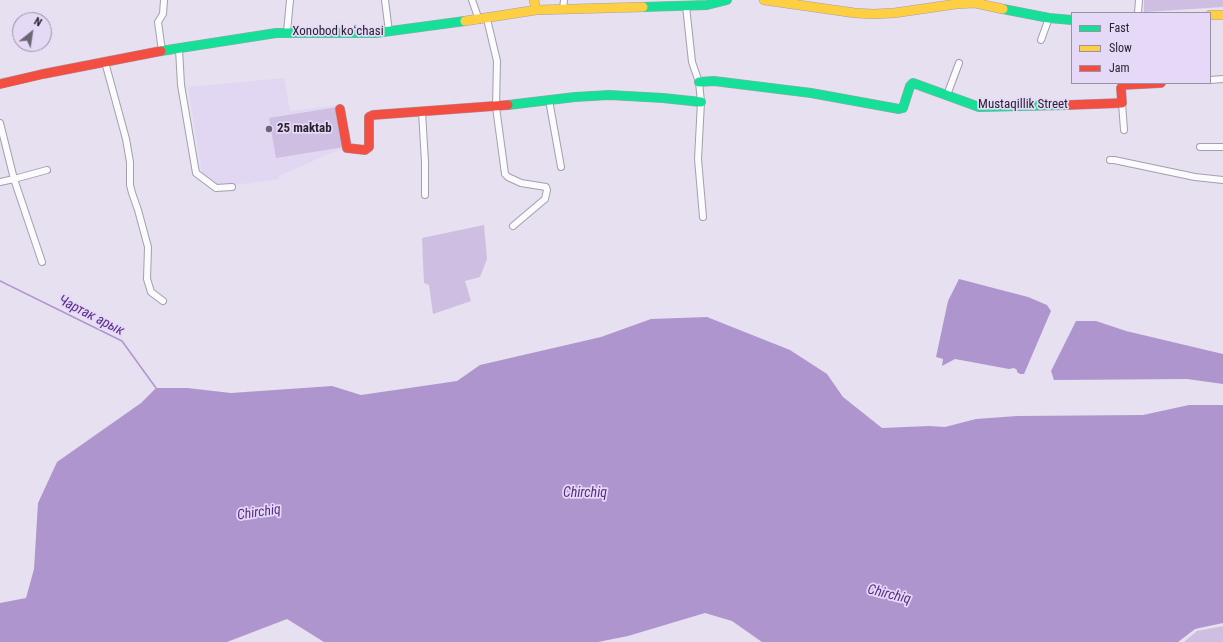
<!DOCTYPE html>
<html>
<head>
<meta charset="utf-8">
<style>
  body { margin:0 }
  #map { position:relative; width:1223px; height:642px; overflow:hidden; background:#e6e0f0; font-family:"Roboto Condensed",sans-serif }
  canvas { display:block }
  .legend { position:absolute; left:1071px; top:12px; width:140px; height:72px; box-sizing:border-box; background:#e5d9f7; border:1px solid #9a91a7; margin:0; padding:5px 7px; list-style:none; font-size:12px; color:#292430 }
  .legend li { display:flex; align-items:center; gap:8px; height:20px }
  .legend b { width:20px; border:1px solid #9a91a7 }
  .north { position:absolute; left:12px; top:12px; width:40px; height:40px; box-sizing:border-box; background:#e5d9f7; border:1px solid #9a91a7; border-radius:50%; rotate:30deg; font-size:11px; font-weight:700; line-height:16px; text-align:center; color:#292430 }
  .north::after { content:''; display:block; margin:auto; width:14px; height:18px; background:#6b6673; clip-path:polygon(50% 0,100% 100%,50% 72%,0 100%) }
</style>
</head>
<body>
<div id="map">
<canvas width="1223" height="642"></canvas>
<ul class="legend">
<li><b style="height:5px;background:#16e098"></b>Fast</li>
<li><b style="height:5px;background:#ffcf43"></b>Slow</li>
<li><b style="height:5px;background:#f24e42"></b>Jam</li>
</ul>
<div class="north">N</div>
</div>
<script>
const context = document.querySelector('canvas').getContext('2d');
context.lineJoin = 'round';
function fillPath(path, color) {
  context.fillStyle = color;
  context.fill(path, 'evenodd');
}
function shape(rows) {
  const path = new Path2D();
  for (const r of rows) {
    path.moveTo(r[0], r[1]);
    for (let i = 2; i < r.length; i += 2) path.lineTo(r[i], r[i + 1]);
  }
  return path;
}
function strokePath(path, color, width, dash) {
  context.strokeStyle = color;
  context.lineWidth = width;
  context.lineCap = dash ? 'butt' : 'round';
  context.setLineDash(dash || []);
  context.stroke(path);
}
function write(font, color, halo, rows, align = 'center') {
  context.font = font + ' "Roboto Condensed",sans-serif';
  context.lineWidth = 3.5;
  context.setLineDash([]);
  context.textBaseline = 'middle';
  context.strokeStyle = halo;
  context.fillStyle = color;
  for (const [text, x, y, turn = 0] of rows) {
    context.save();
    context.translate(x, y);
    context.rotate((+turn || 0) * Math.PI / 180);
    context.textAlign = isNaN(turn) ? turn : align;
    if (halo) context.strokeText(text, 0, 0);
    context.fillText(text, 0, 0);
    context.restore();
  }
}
fillPath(shape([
  [284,78,290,111,339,105,346,148,333,152,279,176,279,179,220,187,202,174,188,87]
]), '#e2d7f3');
fillPath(shape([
  [1144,0,1223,0,1223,7,1144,12],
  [338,107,344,147,276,158,269,118],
  [484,225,487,259,480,277,465,281,471,301,433,314,429,285,424,283,422,238],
  [1223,626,1223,642,1184,642,1197,631]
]), '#cdbee2');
fillPath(shape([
  [959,279,1028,297,1047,305,1051,311,1024,374,1020,374,1017,372,1017,370,1014,368,1009,369,955,359,942,366,943,359,936,357,948,301],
  [707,317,790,350,827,374,843,397,882,428,929,426,945,427,976,419,1017,416,1143,415,1189,405,1223,405,1223,623,1195,629,1178,642,762,642,732,621,705,613,628,636,598,642,324,642,287,619,227,642,0,642,0,603,26,598,34,569,38,503,57,462,141,403,156,388,187,388,231,393,332,386,361,395,457,381,480,365,601,337,651,319],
  [1076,321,1096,321,1126,331,1223,354,1223,384,1187,379,1054,380,1051,371]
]), '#af95ce');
strokePath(shape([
  [0,281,122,341,156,388]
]), '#af95ce', 1.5);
const street = shape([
  [385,0,389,32],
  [472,0,479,20],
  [686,6,692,62,699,82,701,102,698,159,703,217],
  [563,9,564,0],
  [1138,13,1139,0],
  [487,19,497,61,496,107,505,174,508,177,521,183,546,187,547,190,545,199,513,226],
  [287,32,290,0],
  [1041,40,1049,18],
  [179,49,181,85,196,173,216,188,232,187],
  [162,51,158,22,163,14,164,0],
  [105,62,126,139,130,162,130,185,132,193,138,210,148,247,147,279,151,292,163,301],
  [1210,80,1223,79],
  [947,95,959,63],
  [549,100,561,167],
  [1122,103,1124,130],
  [422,112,425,162,425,195],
  [0,123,14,179,42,262],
  [1200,147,1223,147],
  [1110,160,1114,160,1195,177,1223,180],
  [0,182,14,179,47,170]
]);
const fast = shape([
  [643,7,707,5,727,0],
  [1003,9,1049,18,1072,20],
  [161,51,276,33,376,33,465,21],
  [699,82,714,81,811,93,899,109,903,108,910,86,913,83,979,107,1068,105],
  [508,105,575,97,609,95,663,98,701,102]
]);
const slow = shape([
  [534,0,536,10],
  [764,0,855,13,873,14,894,13,956,4,975,3,1003,9],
  [1210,15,1223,15],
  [465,21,536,10,643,7]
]);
const jam = shape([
  [0,84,43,74,161,51],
  [1068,105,1122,103,1121,88,1123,85,1161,83],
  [340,109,347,148,365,150,369,147,369,117,373,115,508,105]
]);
strokePath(street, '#a49fab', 8);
strokePath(fast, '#a49fab', 10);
strokePath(slow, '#a49fab', 10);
strokePath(jam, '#a49fab', 10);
strokePath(street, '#fbfafd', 6);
strokePath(fast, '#16e098', 9);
strokePath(slow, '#ffcf43', 9);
strokePath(jam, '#f24e42', 9);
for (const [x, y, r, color] of [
  [269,129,4,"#6b6673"]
]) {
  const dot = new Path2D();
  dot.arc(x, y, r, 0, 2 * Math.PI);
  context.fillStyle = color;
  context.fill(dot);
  strokePath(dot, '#e5d9f7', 1.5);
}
write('13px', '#292430', '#e5d9f7', [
  ["Xonobod koʻchasi",338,32],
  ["Mustaqillik Street",1023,105]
]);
write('bold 13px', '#292430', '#e5d9f7', [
  ["25 maktab",277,129]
], 'left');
write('italic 14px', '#5a2b86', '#e5d9f7', [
  ["Чартак арык",91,316,27],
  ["Chirchiq",585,493],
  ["Chirchiq",259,513,-8],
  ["Chirchiq",889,595,14]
]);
</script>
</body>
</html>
